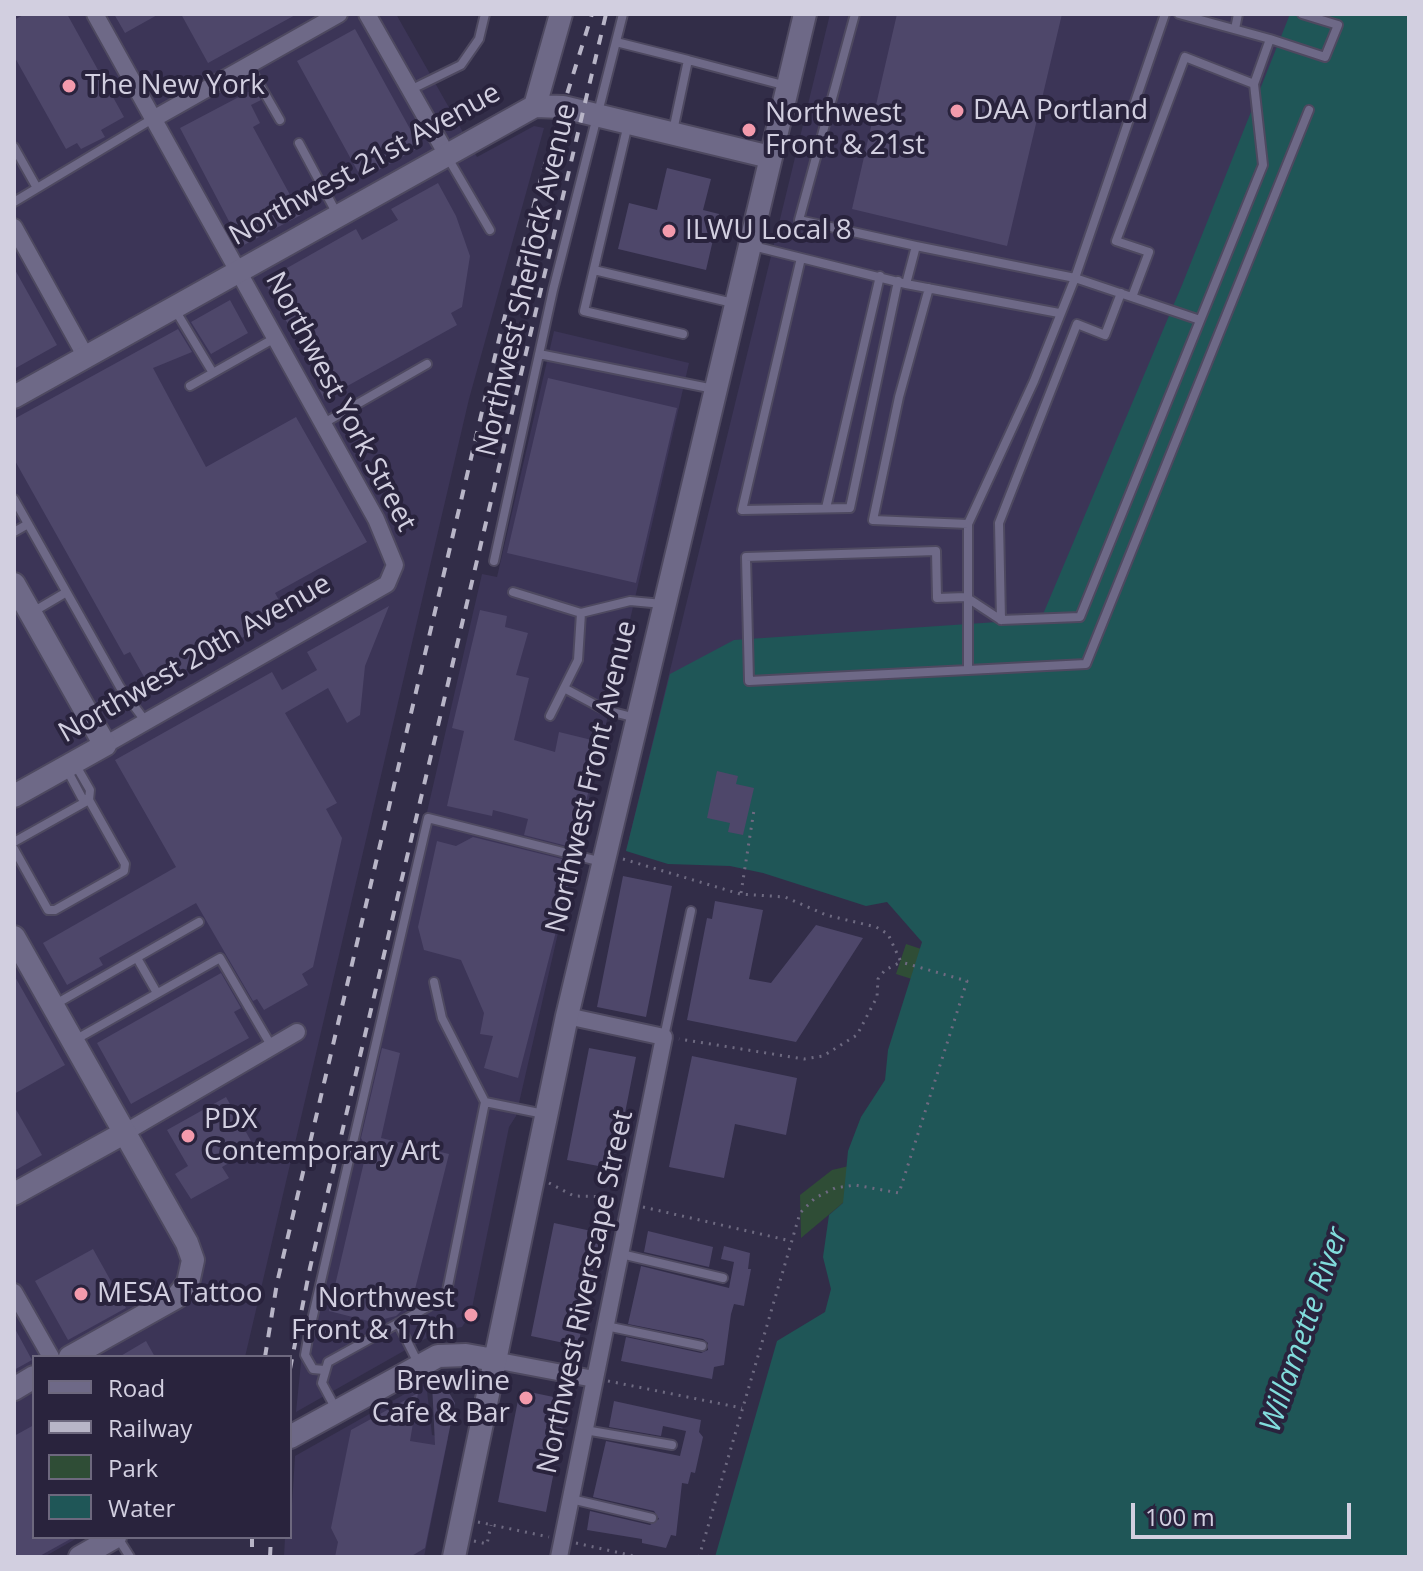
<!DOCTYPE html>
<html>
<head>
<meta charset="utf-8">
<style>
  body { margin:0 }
  #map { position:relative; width:1423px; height:1571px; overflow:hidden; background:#322d48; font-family:"Open Sans",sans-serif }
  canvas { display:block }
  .frame { position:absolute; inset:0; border:16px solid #d2cfe0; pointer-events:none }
  .legend { position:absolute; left:32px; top:1355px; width:260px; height:184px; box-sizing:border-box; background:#29233d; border:2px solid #6d687e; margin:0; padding:10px 14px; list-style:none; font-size:24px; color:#d2cfe0 }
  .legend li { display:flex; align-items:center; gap:16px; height:40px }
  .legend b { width:40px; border:2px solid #6d687e }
  .scale { position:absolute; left:1131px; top:1503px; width:220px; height:36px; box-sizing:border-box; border:4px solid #d2cfe0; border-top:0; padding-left:10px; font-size:24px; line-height:28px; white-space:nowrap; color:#d2cfe0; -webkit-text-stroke:6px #29233d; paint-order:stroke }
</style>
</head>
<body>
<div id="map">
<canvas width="1423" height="1571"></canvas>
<div class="frame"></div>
<ul class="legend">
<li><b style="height:10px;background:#6e6987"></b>Road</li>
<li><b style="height:10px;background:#b8b5c7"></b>Railway</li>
<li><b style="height:22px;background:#2f4d36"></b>Park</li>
<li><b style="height:22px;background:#1f5657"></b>Water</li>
</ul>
<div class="scale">100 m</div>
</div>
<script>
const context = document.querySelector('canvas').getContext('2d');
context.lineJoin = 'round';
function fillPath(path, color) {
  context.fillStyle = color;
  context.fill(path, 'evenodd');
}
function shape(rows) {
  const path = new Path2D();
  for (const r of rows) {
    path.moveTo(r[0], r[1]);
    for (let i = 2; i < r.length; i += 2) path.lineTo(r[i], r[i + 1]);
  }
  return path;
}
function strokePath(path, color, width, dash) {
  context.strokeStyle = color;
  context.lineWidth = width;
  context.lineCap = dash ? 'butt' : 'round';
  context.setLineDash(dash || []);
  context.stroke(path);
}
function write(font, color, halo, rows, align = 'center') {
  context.font = font + ' "Open Sans",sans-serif';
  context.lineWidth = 8;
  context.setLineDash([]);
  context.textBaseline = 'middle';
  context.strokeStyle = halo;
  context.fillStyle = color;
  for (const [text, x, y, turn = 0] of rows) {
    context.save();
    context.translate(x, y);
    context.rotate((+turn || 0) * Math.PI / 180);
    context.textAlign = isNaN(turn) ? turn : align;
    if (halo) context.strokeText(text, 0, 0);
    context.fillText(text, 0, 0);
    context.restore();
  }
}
fillPath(shape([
  [14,14,396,14,477,157,534,126,544,128,469,399,245,1357,34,1357,34,1537,79,1537,44,1557,14,1557],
  [830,14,1364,14,1091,684,626,851],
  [554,331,689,363,516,1116,509,1127,471,1313,462,1327,439,1331,296,1412,302,1353,482,574,497,577],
  [426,1382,432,1435,448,1438,424,1557,284,1557,285,1537,290,1537,295,1456]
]), '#3c3557');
fillPath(shape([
  [906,944,991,972,844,1202,801,1238,800,1195,832,1170,849,1166,937,987,896,974]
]), '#2f4d36');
fillPath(shape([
  [1290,14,1409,14,1409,1557,715,1557,777,1341,825,1312,831,1289,823,1257,829,1215,843,1203,848,1151,861,1117,885,1080,888,1050,922,942,887,902,866,906,763,873,730,866,668,864,626,851,670,674,734,640,1041,619,1182,285]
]), '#1f5657');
fillPath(shape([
  [25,14,67,14,124,117,101,130,105,137,81,149,77,143,66,149,14,56,14,20],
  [114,14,159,14,125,33],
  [181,14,297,14,208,63],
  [897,14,1062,14,1007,246,852,209],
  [355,29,420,147,362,179,297,61],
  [254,89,261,100,251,105,260,123,253,127,301,215,242,246,180,128],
  [667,168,711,179,703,210,719,214,706,270,618,249,629,203,657,210],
  [438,183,456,216,470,256,462,307,451,313,457,325,324,399,319,389,323,387,264,281,356,229,362,240,398,220,391,209],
  [14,268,57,345,14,369],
  [230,300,248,333,211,354,191,322],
  [178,329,192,352,153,368,206,467,296,417,367,542,275,593,286,613,151,689,130,652,124,655,14,459,14,419],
  [548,378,677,408,636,583,507,553],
  [389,606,365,666,360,715,347,723,328,688,285,713,337,803,326,809,342,838,313,967,302,974,308,985,264,1010,257,999,253,1001,196,903,99,958,103,965,67,985,43,943,176,867,115,760,272,672,282,690,317,670,307,652],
  [480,610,507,616,505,627,528,633,516,675,529,678,514,740,555,752,559,732,600,742,576,844,571,847,524,835,528,819,493,810,492,816,447,806,464,731,452,728],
  [717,771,738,776,736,784,754,788,743,835,728,832,730,823,707,818],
  [473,837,574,862,518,1078,484,1068,493,1036,480,1034,484,1013,461,960,424,950,418,927,437,841,456,846],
  [623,876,672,886,646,1017,597,1007],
  [715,901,763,910,749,979,771,983,816,925,863,938,796,1042,687,1020,707,918,712,919],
  [221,973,241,1008,234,1012,249,1038,131,1104,97,1043],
  [14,975,65,1065,14,1094],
  [382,1048,400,1053,381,1138,449,1154,412,1301,396,1316,372,1322,329,1311,367,1149,361,1138],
  [589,1048,636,1057,614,1169,567,1160],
  [692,1056,797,1078,786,1135,735,1124,724,1178,669,1167],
  [226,1097,255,1148,222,1167,229,1178,191,1199,175,1174,188,1166,167,1130],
  [14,1106,42,1155,14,1171],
  [554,1223,601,1233,578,1346,531,1336],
  [648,1231,713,1247,709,1267,644,1252],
  [724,1246,750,1253,748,1269,751,1269,744,1306,734,1304,731,1314,724,1365,714,1367,712,1379,621,1361,626,1337,701,1353,708,1350,708,1343,703,1339,628,1324,641,1266,729,1288,734,1262,721,1259],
  [93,1249,126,1308,68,1340,35,1281],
  [14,1327,32,1360,14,1370],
  [146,1341,155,1357,119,1357],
  [443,1382,455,1403,425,1548,410,1557,335,1557,338,1542,331,1528,351,1430,418,1393,410,1441,435,1445,432,1383],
  [520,1390,568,1400,546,1512,498,1502],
  [614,1401,701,1420,699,1432,703,1437,695,1473,691,1472,688,1484,682,1483,676,1536,671,1535,666,1548,642,1543,642,1539,587,1530,590,1511,650,1525,659,1519,654,1511,593,1497,606,1441,680,1456,686,1431,663,1426,661,1436,609,1427],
  [34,1425,34,1537,74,1537,38,1557,14,1557,14,1436]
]), '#4e476a');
const lane = shape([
  [855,14,799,220,916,246,906,284],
  [1165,14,1075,278,1034,381,968,524,968,670,1086,664,1309,110],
  [1179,14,1270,39],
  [1235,29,1238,14],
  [616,42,688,60,673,131],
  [688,60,787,86],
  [249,66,280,120],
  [410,90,461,65,479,39,485,14],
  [628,124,584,311,683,334],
  [299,143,337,214],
  [14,147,37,188],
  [448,158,490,230],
  [14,202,154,118],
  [753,246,906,284,1059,313],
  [916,246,1075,278,1200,320],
  [801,258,742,510,850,508,898,281],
  [594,270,733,303],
  [929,288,899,397,873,520,968,524],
  [1132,297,1149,252,1116,241,1185,57,1254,84,1270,39,1325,57,1338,25,1302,14],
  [174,308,213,373],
  [539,354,714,389],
  [190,386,275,338],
  [324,423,427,364],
  [14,499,120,687,146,722],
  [826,508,880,276],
  [14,532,28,524],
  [494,561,553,290,623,14],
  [513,592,581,613,630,601,663,604],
  [31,613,65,593],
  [1001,620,1080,617,1263,165,1254,84],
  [968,670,749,681,746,557,936,551,937,598,966,597,1001,620,999,523,1077,324,1105,335,1121,293],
  [564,688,605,710,636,718],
  [550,716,578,660,581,613],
  [66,768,82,798,89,800,90,790,75,764],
  [14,842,89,800,125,864,124,871,55,910,48,910,14,849],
  [137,958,157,993],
  [434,982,442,1018,485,1102],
  [54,1005,199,922],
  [664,1037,691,911],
  [73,1041,220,958,272,1047],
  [621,1254,723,1278],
  [398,1323,419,1365],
  [606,1326,702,1346],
  [324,1370,313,1369,305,1355,309,1333,428,818,602,862],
  [337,1411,322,1383,328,1362,442,1299,447,1291,485,1102,544,1114],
  [585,1430,672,1445],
  [571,1499,652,1518],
  [118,1538,130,1557]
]);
const street = shape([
  [95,14,376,519,395,565,387,584,105,745],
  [367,14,446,153],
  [155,118,339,14],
  [14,227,86,357],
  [124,1133,297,1032],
  [14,1292,51,1357],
  [494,1360,594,1379],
  [559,1557,664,1037,567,1016]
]);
const secondary = shape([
  [535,106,561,14],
  [14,397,535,106,563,107,770,157],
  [14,584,105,745,14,796],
  [14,937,187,1243,193,1260,188,1283,177,1297,70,1357],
  [14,1194,124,1133],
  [14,1389,34,1377],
  [290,1437,438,1356,466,1355,494,1360],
  [80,1557,115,1537],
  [454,1557,567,1016,805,14]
]);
strokePath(lane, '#4e4960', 12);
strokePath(street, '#4e4960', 20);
strokePath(secondary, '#4e4960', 26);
strokePath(shape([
  [623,859,740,894,785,897,826,915,876,927,888,934,901,962,885,970,878,979,877,997,857,1035,823,1056,804,1059,679,1039],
  [741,893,754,810],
  [549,1183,574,1196,617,1197],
  [643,1207,791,1241],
  [608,1381,742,1408],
  [478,1522,549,1537],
  [474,1541,487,1544,491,1525],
  [576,1543,638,1557],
  [699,1557,800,1213,815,1198,835,1188,855,1185,899,1193,967,981,901,962]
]), '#6e6a81', 3, [2, 6]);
strokePath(lane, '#6e6987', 8);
strokePath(street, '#6e6987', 16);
strokePath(secondary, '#6e6987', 22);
strokePath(shape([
  [265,1357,277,1283,500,335,543,171,592,14],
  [290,1369,310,1268,606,14],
  [252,1537,252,1557],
  [270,1557,271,1537]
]), '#b8b5c7', 4, [10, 10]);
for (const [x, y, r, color] of [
  [69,86,8,"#f39aac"],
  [957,111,8,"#f39aac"],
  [749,130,8,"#f39aac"],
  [669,231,8,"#f39aac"],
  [188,1136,8,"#f39aac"],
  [81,1294,8,"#f39aac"],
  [471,1315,8,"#f39aac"],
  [526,1398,8,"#f39aac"]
]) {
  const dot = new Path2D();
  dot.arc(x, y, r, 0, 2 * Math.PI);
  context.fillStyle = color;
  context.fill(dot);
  strokePath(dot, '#29233d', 3);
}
write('28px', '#d2cfe0', '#29233d', [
  ["The New York",85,86],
  ["DAA Portland",973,111],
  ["Northwest",765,114],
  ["Front & 21st",765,146],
  ["ILWU Local 8",685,231],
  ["PDX",204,1120],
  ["Contemporary Art",204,1152],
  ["MESA Tattoo",97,1294],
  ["Northwest",455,1299,"right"],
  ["Front & 17th",455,1331,"right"],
  ["Brewline",510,1382,"right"],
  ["Cafe & Bar",510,1414,"right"]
], 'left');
write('28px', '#d2cfe0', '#29233d', [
  ["Northwest 21st Avenue",365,165,-29],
  ["Northwest Sherlock Avenue",527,280,-77],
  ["Northwest York Street",340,402,62],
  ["Northwest 20th Avenue",195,659,-30],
  ["Northwest Front Avenue",592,777,-77],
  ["Northwest Riverscape Street",586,1292,-78]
]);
write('italic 30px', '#81dcdc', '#29233d', [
  ["Willamette River",1305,1330,-71]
]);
</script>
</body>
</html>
